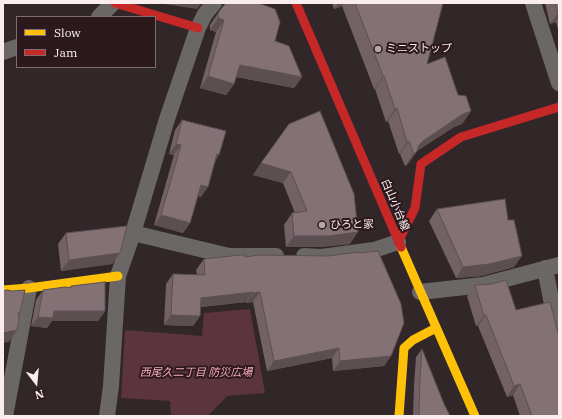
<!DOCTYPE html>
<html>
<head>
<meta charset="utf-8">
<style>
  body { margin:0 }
  #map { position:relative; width:562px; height:419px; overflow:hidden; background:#312729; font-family:"IBM Plex Serif",serif }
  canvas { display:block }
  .frame { position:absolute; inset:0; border:4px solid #faedef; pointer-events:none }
  .legend { position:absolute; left:16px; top:16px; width:140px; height:52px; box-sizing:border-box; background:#2b191d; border:1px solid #7e6e71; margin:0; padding:5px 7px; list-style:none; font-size:12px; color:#faedef }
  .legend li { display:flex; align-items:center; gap:8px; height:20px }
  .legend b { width:20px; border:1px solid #7e6e71 }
  .north { position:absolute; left:16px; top:363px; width:40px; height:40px; -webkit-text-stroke:3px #2b191d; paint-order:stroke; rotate:164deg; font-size:11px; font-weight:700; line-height:16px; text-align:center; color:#faedef }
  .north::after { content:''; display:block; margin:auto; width:14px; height:18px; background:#faedef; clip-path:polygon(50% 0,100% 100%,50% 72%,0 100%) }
</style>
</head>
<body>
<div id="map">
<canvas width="562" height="419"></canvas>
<div class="frame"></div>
<ul class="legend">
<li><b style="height:5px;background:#ffc107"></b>Slow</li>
<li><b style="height:5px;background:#c62828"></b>Jam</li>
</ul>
<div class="north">N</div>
</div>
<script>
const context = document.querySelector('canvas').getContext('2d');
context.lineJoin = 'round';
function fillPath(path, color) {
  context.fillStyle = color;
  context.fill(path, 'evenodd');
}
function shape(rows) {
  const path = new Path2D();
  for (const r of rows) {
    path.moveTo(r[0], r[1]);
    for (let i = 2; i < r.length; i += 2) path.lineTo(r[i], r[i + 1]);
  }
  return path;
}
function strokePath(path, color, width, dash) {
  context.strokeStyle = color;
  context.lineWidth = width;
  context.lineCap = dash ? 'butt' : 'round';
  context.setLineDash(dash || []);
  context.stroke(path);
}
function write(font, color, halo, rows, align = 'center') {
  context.font = font + ' "IBM Plex Serif","Noto Sans JP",serif';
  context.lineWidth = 4;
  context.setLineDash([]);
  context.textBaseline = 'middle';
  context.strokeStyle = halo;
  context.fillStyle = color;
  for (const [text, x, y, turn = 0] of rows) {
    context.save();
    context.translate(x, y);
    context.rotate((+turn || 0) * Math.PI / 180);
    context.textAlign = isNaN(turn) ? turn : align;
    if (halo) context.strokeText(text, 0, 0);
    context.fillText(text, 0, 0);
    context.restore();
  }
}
fillPath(shape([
  [250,309,265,393,227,396,208,416,171,416,170,401,121,398,125,330,202,336,204,313]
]), '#5b343d');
strokePath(shape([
  [533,3,559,83],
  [99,17,113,3],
  [3,52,17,47],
  [133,233,229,256,276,256],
  [304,256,321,257,374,250,398,242],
  [545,268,559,341],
  [420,292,483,285,559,265],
  [5,416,29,288],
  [107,416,111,386,118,276,133,233,167,119,198,28,205,14,214,3]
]), '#6b6767', 16);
strokePath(shape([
  [401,247,475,416],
  [3,290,29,288,118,276],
  [399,416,404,348,413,340,436,328]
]), '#ffc107', 9);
strokePath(shape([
  [115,3,198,28],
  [296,3,401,247],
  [398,242,415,208,421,164,461,137,559,107]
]), '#c62828', 9);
fillPath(shape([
  [332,3,443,3,427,64,458,95,471,111,462,124,454,127,417,151,408,164,405,166,400,154,399,154,388,121,386,122,375,89,374,89,342,6,334,9],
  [545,3,559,3,559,33,556,22,550,24],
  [220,10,275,41,302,77,294,88,236,77,234,84,226,95,200,88,216,32,210,30,210,25],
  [182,120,214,162,201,197,198,196,190,223,183,233,154,225,174,155,169,154,175,130],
  [289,124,350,244,320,247,286,247,284,225,292,213,295,213,283,183,253,175],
  [437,209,514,267,481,276,456,278,429,221],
  [66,233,120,253,112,264,61,271,58,244],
  [245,257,391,356,384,366,333,371,332,358,267,371,253,302,246,303,246,302,200,307,200,316,193,326,164,325,166,284,173,274,197,275,196,270,204,259],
  [475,285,516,310,559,416,520,416,513,395,507,397,478,326,476,326,467,296],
  [71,286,105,311,98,321,52,321,47,328,31,326,36,300,43,290,70,288],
  [422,349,444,404,450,416,413,416,414,386,416,357]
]), '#726165');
fillPath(shape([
  [158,3,202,3,197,9],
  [338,3,344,3,342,6,334,9],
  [559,12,559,18,556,22,550,24,558,13],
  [218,18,224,20,216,32,210,30],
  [240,65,302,77,294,88,232,76],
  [208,76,234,84,226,95,200,88],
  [383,76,384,76,375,89,374,89],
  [397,108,388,121,386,122,395,109],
  [471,111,462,124,454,127,417,151,408,164,405,166,419,145,423,141,463,114],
  [409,141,400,154,399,154,407,142],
  [176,144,181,145,174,155,169,154],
  [217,154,219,155,213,165],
  [261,163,291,172,283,183,253,175],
  [201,185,208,187,201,197,194,195],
  [161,215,190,223,183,233,154,225],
  [358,232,350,244,320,247,286,247,294,236],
  [120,253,112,264,61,271,69,260],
  [522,256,514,267,481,276,456,278,463,267],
  [253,292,246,302,194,308,201,298],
  [260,292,253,302,246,303,253,293],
  [54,311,105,311,98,321,52,321,47,328,31,326,38,317],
  [171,315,200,316,193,326,164,325],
  [486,315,478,326,476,326,484,316],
  [17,330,9,342,3,343,3,333],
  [339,348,332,358,267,371,274,361],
  [391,356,384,366,333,371,340,361],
  [520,384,513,395,507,397,514,386]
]), '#5c4f52');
const building = shape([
  [226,3,258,3,275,9,280,22,275,41,289,46,302,77,240,65,234,84,208,76,224,20,218,18,218,14,220,10,226,3],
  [355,3,443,3,427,64,445,57,458,95,466,96,471,111,463,114,423,141,419,145,417,151,414,154,409,141,407,142,397,108,395,109,384,76,383,76,355,3],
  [555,3,559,3,559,12,558,13,555,3],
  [320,111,354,194,358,232,328,236,294,236,292,213,307,211,291,172,261,163,289,124,320,111],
  [182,120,226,131,219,155,217,154,208,187,201,185,190,223,161,215,181,145,176,144,182,120],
  [505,199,508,220,514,220,522,256,489,264,463,267,437,209,505,199],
  [127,226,120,253,69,260,66,233,127,226],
  [378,251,401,304,404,323,391,356,340,361,339,348,274,361,260,292,253,293,253,292,201,298,200,316,171,315,173,274,205,275,204,259,240,255,245,255,245,257,259,255,328,256,359,252,359,253,378,251],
  [506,280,516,310,550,302,559,337,559,416,532,416,520,384,514,386,486,315,484,316,475,285,492,284,506,280],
  [105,282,105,311,54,311,53,318,38,317,43,290,65,287,71,288,71,286,105,282],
  [7,290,12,291,25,290,20,313,18,313,19,320,17,330,3,333,3,291,7,290],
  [422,349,444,404,450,416,419,416,420,378,422,349]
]);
fillPath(building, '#847175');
strokePath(building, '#5c4f52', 1);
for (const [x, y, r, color] of [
  [378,49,4,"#b4a8aa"],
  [322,225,4,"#b4a8aa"]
]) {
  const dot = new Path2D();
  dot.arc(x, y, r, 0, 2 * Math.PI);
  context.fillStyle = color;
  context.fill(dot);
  strokePath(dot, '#2b191d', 1.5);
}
write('11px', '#faedef', '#2b191d', [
  ["ミニストップ",386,49],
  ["ひろと家",330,225]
], 'left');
write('11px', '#faedef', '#2b191d', [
  ["白山小台線",395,205,67]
]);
write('italic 11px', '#f8aaba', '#2b191d', [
  ["西尾久二丁目 防災広場",196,373]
]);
</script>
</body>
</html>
